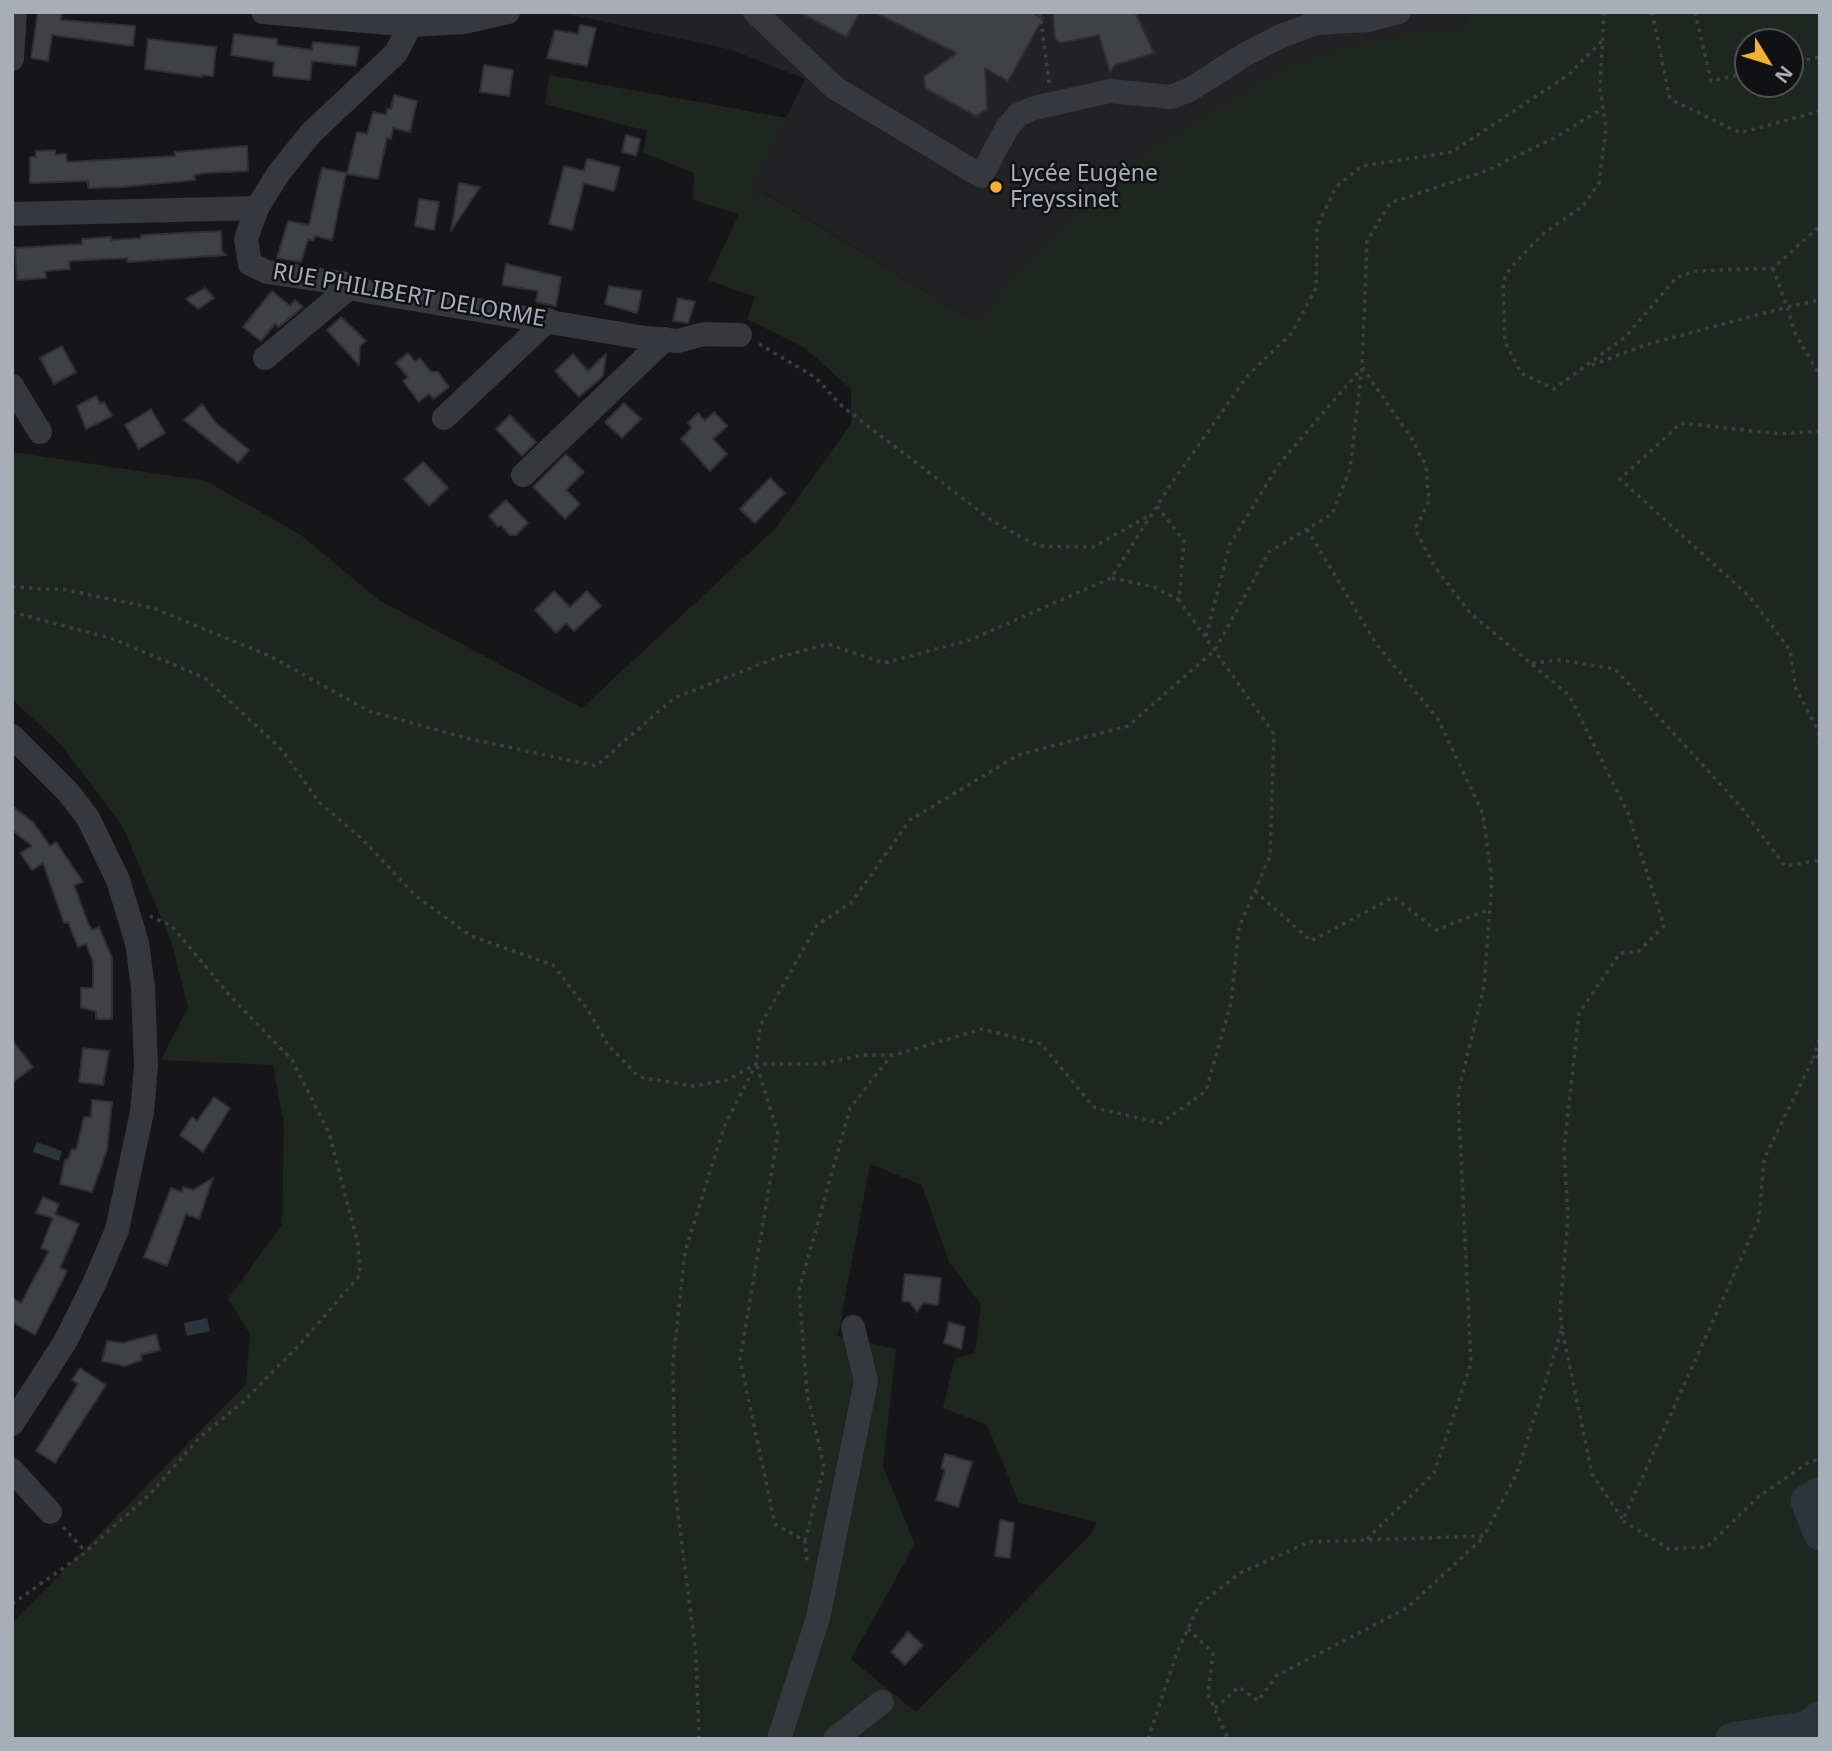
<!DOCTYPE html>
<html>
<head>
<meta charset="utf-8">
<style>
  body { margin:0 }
  #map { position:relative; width:1832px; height:1751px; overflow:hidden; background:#161618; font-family:"Noto Sans",sans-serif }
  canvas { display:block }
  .frame { position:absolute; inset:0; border:14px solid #a8adb8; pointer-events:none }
  .north { position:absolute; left:1734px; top:28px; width:70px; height:70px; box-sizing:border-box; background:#111113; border:2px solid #4d4f55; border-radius:50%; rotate:128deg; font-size:19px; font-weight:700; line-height:28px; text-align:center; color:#a8adb8 }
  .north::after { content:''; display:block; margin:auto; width:24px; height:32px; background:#f2b134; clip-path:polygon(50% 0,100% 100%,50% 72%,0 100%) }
</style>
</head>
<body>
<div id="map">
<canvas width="1832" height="1751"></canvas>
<div class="frame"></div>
<div class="north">N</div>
</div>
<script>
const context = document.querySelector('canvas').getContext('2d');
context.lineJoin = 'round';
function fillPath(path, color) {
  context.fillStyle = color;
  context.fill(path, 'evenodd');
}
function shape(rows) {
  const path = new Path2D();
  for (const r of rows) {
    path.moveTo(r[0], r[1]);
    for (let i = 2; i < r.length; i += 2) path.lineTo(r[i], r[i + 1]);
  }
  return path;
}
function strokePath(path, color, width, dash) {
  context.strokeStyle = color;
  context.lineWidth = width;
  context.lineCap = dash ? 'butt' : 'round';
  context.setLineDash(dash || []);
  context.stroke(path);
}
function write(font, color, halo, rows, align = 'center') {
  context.font = font + ' "Noto Sans",sans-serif';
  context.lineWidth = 5;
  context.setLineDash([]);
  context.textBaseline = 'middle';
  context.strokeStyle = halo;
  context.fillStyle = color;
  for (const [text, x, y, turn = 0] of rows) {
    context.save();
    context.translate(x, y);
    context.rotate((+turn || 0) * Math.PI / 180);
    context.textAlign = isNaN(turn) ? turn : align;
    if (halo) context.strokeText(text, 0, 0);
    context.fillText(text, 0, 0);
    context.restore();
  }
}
fillPath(shape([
  [1471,12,1462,27,977,323,763,191,757,198,749,194,805,79,732,50,564,13]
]), '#222225');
fillPath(shape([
  [1471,12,1820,12,1820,1739,12,1739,12,1623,246,1384,250,1334,228,1299,282,1224,284,1125,273,1065,161,1060,188,1007,171,941,122,825,60,744,12,699,12,452,206,481,301,535,379,600,582,708,777,527,851,424,851,389,805,348,747,319,755,297,708,280,739,214,693,200,694,173,643,153,647,131,545,104,549,75,787,118,750,194,757,198,762,191,977,323,1015,275,1135,159,1291,63,1381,37,1462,27],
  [1748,42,1790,42,1790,84,1748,84],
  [870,1164,922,1185,949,1262,981,1305,975,1353,955,1358,943,1408,987,1425,1019,1503,1097,1522,1091,1534,916,1712,851,1659,915,1544,883,1467,896,1349,838,1336]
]), '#1e261f');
fillPath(shape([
  [37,1142,62,1151,59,1161,33,1152],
  [207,1318,210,1331,187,1336,184,1323]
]), '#2c353c');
strokePath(shape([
  [1820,1493,1807,1501,1820,1534],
  [1732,1739,1809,1727,1820,1717]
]), '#2c353c', 33);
const building = shape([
  [38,12,62,12,61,20,135,26,133,46,52,35,48,61,31,58,38,12],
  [800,12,860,12,846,37,800,12],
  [874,12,1031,12,1043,18,1008,81,985,68,987,109,976,116,925,88,924,77,957,53,874,12],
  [1053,12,1135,12,1154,53,1115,65,1110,72,1099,35,1061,43,1055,39,1053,12],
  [580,25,596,28,587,66,547,58,555,30,578,34,580,25],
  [234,34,277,39,277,45,312,50,313,42,359,47,356,66,312,61,310,80,273,76,274,62,231,55,234,34],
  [148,39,216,47,213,76,202,75,202,77,145,69,148,39],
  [484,65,513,70,509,96,480,92,484,65],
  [394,95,417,101,410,132,393,128,391,139,387,138,378,179,347,174,357,132,367,134,373,112,386,115,387,109,391,109,394,95],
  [626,135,640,139,636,156,622,152,626,135],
  [247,146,248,171,205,173,194,175,195,180,123,187,88,188,88,181,30,183,30,157,36,157,36,151,55,150,55,155,66,154,67,162,175,156,175,152,247,146],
  [587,159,620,167,614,191,584,183,572,230,549,224,564,166,584,171,587,159],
  [322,168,346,173,332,240,315,236,313,241,308,239,301,262,277,258,288,221,309,225,322,168],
  [459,183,480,187,451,231,459,183],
  [419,199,439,202,434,230,415,226,419,199],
  [221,231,222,251,226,255,128,262,127,258,69,261,70,269,45,271,46,278,17,280,15,248,82,244,82,239,111,237,111,240,141,238,141,235,221,231],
  [506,264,561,277,556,306,536,302,538,291,502,285,506,264],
  [609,286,642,291,637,313,605,304,609,286],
  [205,288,214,298,198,309,186,299,205,288],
  [272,291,290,306,295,300,303,307,279,327,275,324,261,341,243,327,272,291],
  [678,298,695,302,688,323,673,321,678,298],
  [341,317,366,341,360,346,359,365,327,330,341,317],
  [62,346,76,372,54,384,40,358,62,346],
  [408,353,415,362,420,358,431,372,438,372,449,387,434,399,429,394,419,402,403,381,408,377,396,363,408,353],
  [573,354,588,371,606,354,603,376,579,397,555,371,573,354],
  [96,396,100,404,104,402,112,416,86,429,77,406,96,396],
  [624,403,641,419,622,438,605,422,624,403],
  [202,404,216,423,249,450,238,463,184,420,202,404],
  [151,409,165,433,139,449,125,425,151,409],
  [714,412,727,426,713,439,727,454,710,471,681,439,692,428,688,423,698,413,705,421,714,412],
  [510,415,536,442,522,456,496,429,510,415],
  [566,454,584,472,566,490,580,504,565,519,533,487,566,454],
  [423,462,448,488,429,506,404,479,423,462],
  [770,478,785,493,755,523,740,509,770,478],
  [506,500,528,523,516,535,510,535,501,525,498,527,489,516,506,500],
  [554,591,570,607,587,591,601,606,574,631,566,623,556,633,535,610,554,591],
  [12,806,33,822,50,846,56,842,83,882,74,885,88,923,92,930,99,927,112,958,112,1019,96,1019,96,1011,81,1008,81,988,93,988,93,962,86,944,78,947,68,922,64,923,43,863,32,870,20,853,32,846,12,830,12,806],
  [12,1040,33,1067,12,1083,12,1040],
  [83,1048,109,1051,103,1085,79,1082,83,1048],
  [214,1097,230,1108,203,1152,180,1135,192,1117,197,1121,214,1097],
  [92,1100,112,1102,107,1150,92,1192,60,1184,65,1160,68,1159,72,1149,76,1150,84,1117,91,1117,92,1100],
  [213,1178,199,1219,186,1214,167,1266,144,1257,171,1188,182,1192,183,1187,193,1190,213,1178],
  [43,1197,59,1204,55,1214,79,1224,60,1268,67,1271,35,1335,12,1322,12,1298,21,1303,49,1251,41,1248,53,1218,36,1213,43,1197],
  [905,1274,941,1278,938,1305,923,1303,917,1312,910,1302,902,1301,905,1274],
  [949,1322,965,1327,961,1349,944,1343,949,1322],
  [156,1334,160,1350,141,1355,142,1360,125,1366,102,1361,107,1341,123,1343,156,1334],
  [80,1368,106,1385,55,1463,36,1451,78,1384,72,1380,80,1368],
  [945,1454,972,1462,958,1507,936,1500,945,1470,941,1468,945,1454],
  [1000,1520,1014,1523,1010,1558,995,1556,1000,1520],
  [908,1632,923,1645,905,1665,891,1652,908,1632]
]);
fillPath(building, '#404145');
strokePath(building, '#303034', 2);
strokePath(shape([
  [1040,12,1049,83],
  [1604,12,1600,89,1606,128,1599,183,1583,206,1544,233,1510,268,1503,282,1505,342,1521,373,1554,389,1625,337,1677,277,1695,271,1773,268,1820,226],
  [1652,12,1670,99,1740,133,1820,111],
  [1695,12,1711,81,1748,73],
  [1790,63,1820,57],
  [1773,268,1787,307,1820,300],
  [759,344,815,377,843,407,994,522,1038,546,1093,547,1152,514],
  [1592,365,1645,345,1787,307,1796,335,1820,376],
  [1820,431,1780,434,1681,423,1620,479,1750,597,1790,650,1796,689,1819,732,1820,772],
  [1307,529,1377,645,1438,719,1483,814,1492,881,1484,987,1458,1094,1471,1364,1434,1473,1367,1539],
  [1112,578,1154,587,1179,600],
  [12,587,66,590,153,608,270,656,369,711,466,738,596,766,674,698,776,658,828,644,884,663,970,640,1111,578,1171,484,1248,375,1292,333,1316,288,1317,227,1336,187,1362,166,1452,152,1568,75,1605,38],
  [12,612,113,639,205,678,282,750,319,802,362,839,416,896,471,936,553,965,588,1010,608,1045,639,1077,693,1086,727,1080,756,1064,820,1064,863,1055,893,1055],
  [1206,636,1230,544,1279,464,1361,369],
  [1532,663,1560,660,1615,669,1741,807,1785,866,1820,860],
  [1255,891,1311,941,1394,897,1436,930,1490,909],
  [1813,1059,1820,1038],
  [757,1066,778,1134,740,1360,775,1524,805,1541,807,1562],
  [1562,1329,1560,1310,1568,1219,1564,1149,1579,1013,1620,953,1638,952,1664,926,1628,813,1569,695,1470,613,1435,567,1415,529,1429,501,1426,466,1412,439,1362,367,1367,241,1390,203,1486,171,1556,137,1603,108],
  [1623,1521,1669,1549,1707,1547,1758,1497,1809,1462,1820,1459],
  [63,1527,86,1552],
  [805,1541,824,1467,807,1393,799,1290,850,1108,891,1056,982,1029,1041,1044,1095,1108,1161,1123,1206,1091,1231,1003,1239,927,1270,856,1274,734,1179,600,1184,541,1157,506],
  [12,1604,82,1555,151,1493,200,1437,242,1403,300,1344,360,1275,358,1244,329,1133,292,1060,231,997,172,926,150,916],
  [1188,1629,1213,1653,1208,1694,1228,1739],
  [1215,1708,1239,1687,1258,1701,1276,1676,1407,1608,1483,1538],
  [699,1739,696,1655,675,1490,673,1363,685,1252,724,1127,756,1064,760,1026,817,925,851,903,910,820,1018,755,1128,726,1215,650,1269,552,1332,514,1350,469,1362,367],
  [1148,1739,1177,1652,1199,1605,1240,1573,1309,1542,1484,1536,1517,1473,1562,1329,1592,1474,1623,1520,1759,1219,1764,1159,1813,1059,1820,1056]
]), '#3d3f44', 3.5, [3.5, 5]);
strokePath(shape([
  [263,12,412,25,464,22,508,12],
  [417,12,396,53,311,133,278,174,257,208,246,239,250,264,267,272,342,283,353,289,645,338,678,341,704,334,740,335],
  [755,12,835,88,981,176,1007,128,1018,115,1034,108,1110,91,1171,97,1189,90,1246,54,1281,36,1316,23,1369,20,1399,12],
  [12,59,15,12],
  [12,214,257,208],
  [265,358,350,287],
  [12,386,40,432],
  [444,418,548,320],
  [523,475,665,339],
  [12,736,68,792,88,818,118,880,137,943,143,987,146,1066,142,1112,117,1230,94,1284,65,1342,12,1424],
  [12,1470,50,1512],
  [779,1739,818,1618,866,1381,853,1327],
  [835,1739,882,1702]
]), '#37383d', 24);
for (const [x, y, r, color] of [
  [996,187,7,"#f2b134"]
]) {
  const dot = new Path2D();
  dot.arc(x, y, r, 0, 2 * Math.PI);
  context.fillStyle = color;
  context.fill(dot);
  strokePath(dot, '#111113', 2.5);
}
write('23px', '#a8adb8', '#111113', [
  ["Lycée Eugène",1010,174],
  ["Freyssinet",1010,200]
], 'left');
write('23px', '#a8adb8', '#111113', [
  ["RUE PHILIBERT DELORME",409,296,10]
]);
</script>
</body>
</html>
